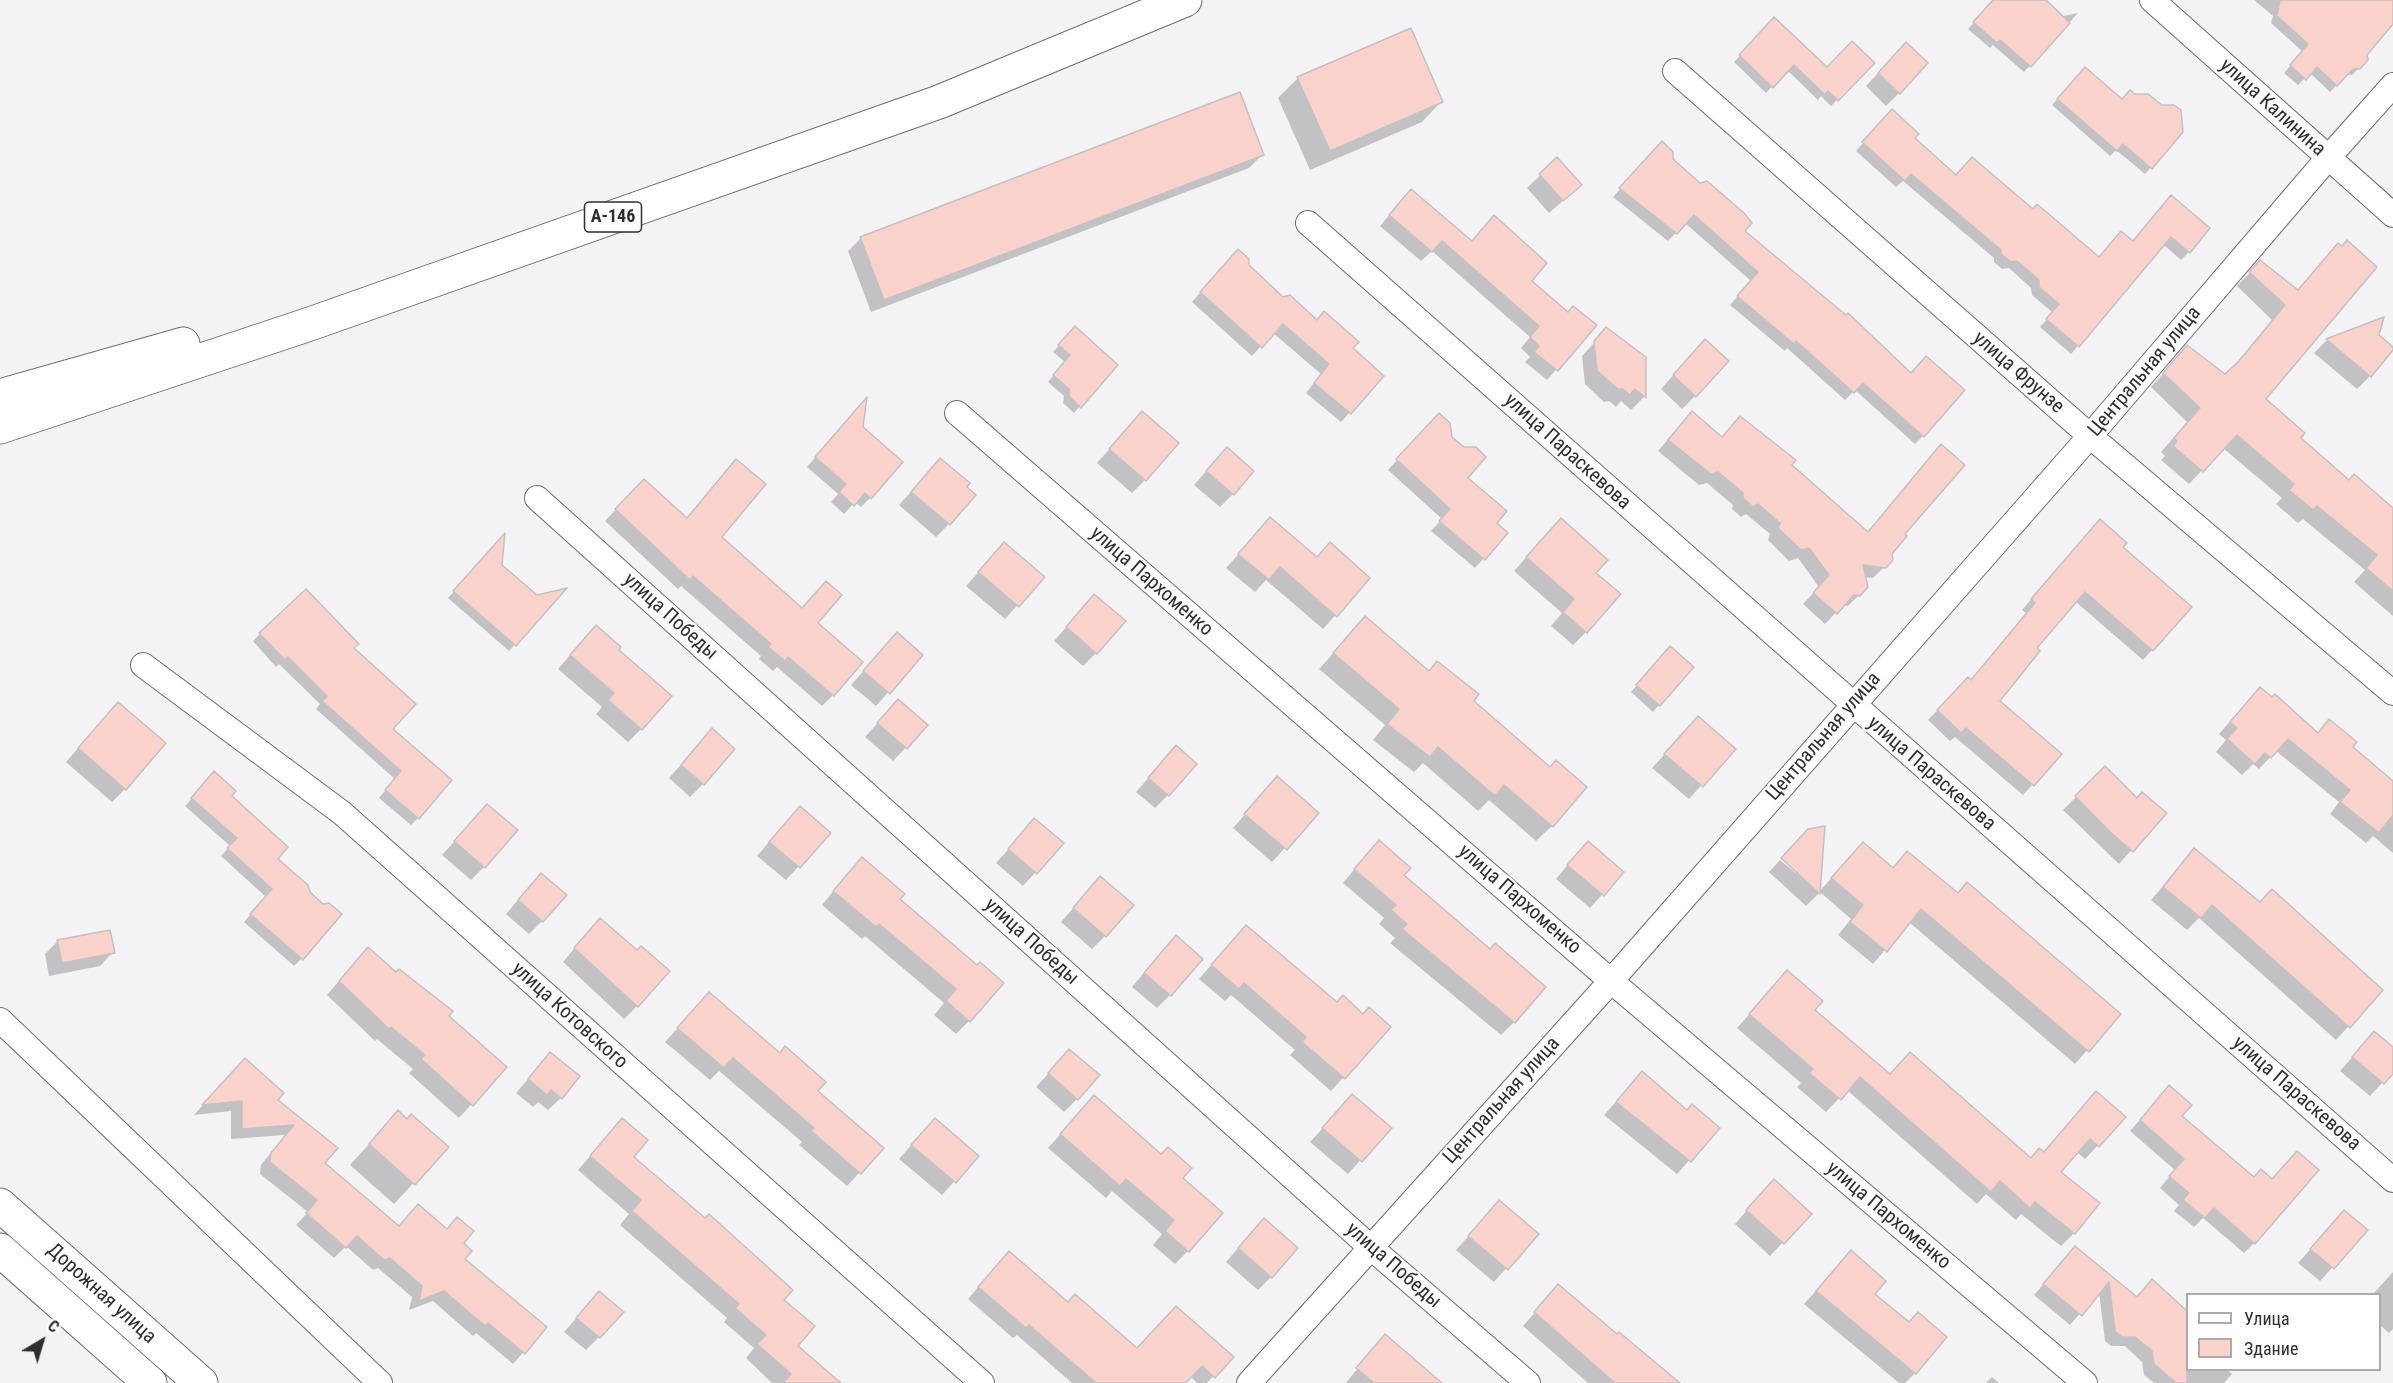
<!DOCTYPE html>
<html>
<head>
<meta charset="utf-8">
<style>
  body { margin:0 }
  #map { position:relative; width:2393px; height:1383px; overflow:hidden; background:#f3f2f5; font-family:"Roboto Condensed",sans-serif }
  canvas { display:block }
  .legend { position:absolute; left:2186px; top:1293px; width:195px; height:78px; box-sizing:border-box; background:#fff; border:2px solid #ababac; margin:0; padding:8px 10px; list-style:none; font-size:18px; color:#2e2e2f }
  .legend li { display:flex; align-items:center; gap:12px; height:30px }
  .legend b { width:30px; border:2px solid #ababac }
  .north { position:absolute; left:12px; top:1311px; width:60px; height:60px; -webkit-text-stroke:4px #fff; paint-order:stroke; rotate:38deg; font-size:16px; font-weight:700; line-height:24px; text-align:center; color:#2e2e2f }
  .north::after { content:''; display:block; margin:auto; width:21px; height:27px; background:#2e2e2f; clip-path:polygon(50% 0,100% 100%,50% 72%,0 100%) }
</style>
</head>
<body>
<div id="map">
<canvas width="2393" height="1383"></canvas>
<ul class="legend">
<li><b style="height:8px;background:#fff"></b>Улица</li>
<li><b style="height:16px;background:#f9d2cb"></b>Здание</li>
</ul>
<div class="north">С</div>
</div>
<script>
const context = document.querySelector('canvas').getContext('2d');
context.lineJoin = 'round';
function fillPath(path, color) {
  context.fillStyle = color;
  context.fill(path, 'evenodd');
}
function shape(rows) {
  const path = new Path2D();
  for (const r of rows) {
    path.moveTo(r[0], r[1]);
    for (let i = 2; i < r.length; i += 2) path.lineTo(r[i], r[i + 1]);
  }
  return path;
}
function strokePath(path, color, width, dash) {
  context.strokeStyle = color;
  context.lineWidth = width;
  context.lineCap = dash ? 'butt' : 'round';
  context.setLineDash(dash || []);
  context.stroke(path);
}
function write(font, color, halo, rows, align = 'center') {
  context.font = font + ' "Roboto Condensed",sans-serif';
  context.lineWidth = 4.5;
  context.setLineDash([]);
  context.textBaseline = 'middle';
  context.strokeStyle = halo;
  context.fillStyle = color;
  for (const [text, x, y, turn = 0] of rows) {
    context.save();
    context.translate(x, y);
    context.rotate((+turn || 0) * Math.PI / 180);
    context.textAlign = isNaN(turn) ? turn : align;
    if (halo) context.strokeText(text, 0, 0);
    context.fillText(text, 0, 0);
    context.restore();
  }
}
fillPath(shape([
  [1994,0,2033,0,2054,18,2078,13,2024,72,1993,45,1990,48,1968,29],
  [2254,0,2393,0,2393,24,2365,55,2359,68,2352,75,2346,75,2330,92,2310,73,2298,85,2284,73,2303,52,2271,23,2273,16],
  [1774,19,1827,69,1873,63,1831,106,1821,96,1818,100,1787,70,1766,93,1734,62],
  [1893,57,1899,93,1886,106,1866,86],
  [2079,75,2122,101,2162,107,2182,132,2145,174,2116,150,2110,156,2052,105],
  [1298,78,1441,102,1422,122,1310,170,1278,98],
  [1884,119,1913,139,1955,176,2032,211,2098,258,2132,242,2163,205,2189,252,2181,260,2163,244,2071,354,2040,327,2053,313,2032,295,2031,288,2009,268,2002,269,1994,262,1994,258,1903,181,1896,187,1856,151],
  [1654,151,1671,159,1743,231,1923,436,1915,444,1855,390,1845,400,1787,348,1785,351,1730,305,1751,281,1685,223,1668,241,1613,197],
  [1262,155,1249,168,871,312,848,251,861,238],
  [1557,159,1566,198,1549,213,1527,188],
  [1401,201,1471,242,1529,281,1568,313,1595,325,1547,380,1525,362,1530,357,1521,348,1530,337,1432,251,1421,261,1380,226],
  [1229,260,1316,322,1382,376,1341,422,1306,393,1321,374,1273,333,1252,356,1192,302],
  [2260,262,2297,291,2264,399,2299,438,2348,482,2393,510,2393,616,2354,582,2365,570,2303,519,2298,523,2276,504,2282,498,2223,448,2189,484,2161,460,2165,456,2161,452,2187,422,2151,387,2187,347,2225,376,2230,371,2272,320,2237,286],
  [2382,320,2370,376,2357,389,2314,353,2327,340],
  [1607,329,1644,357,1644,397,1631,410,1621,401,1616,407,1609,401,1604,402,1585,384,1582,356],
  [1069,335,1080,406,1074,413,1063,403,1064,396,1048,382,1065,362,1053,352],
  [1692,354,1695,396,1682,409,1661,389],
  [857,408,870,498,861,507,855,502,844,514,831,502,838,494,807,467],
  [1142,413,1145,480,1132,493,1097,463],
  [1740,418,1867,533,1941,446,1903,534,1891,553,1892,559,1873,578,1864,577,1859,595,1848,606,1843,605,1825,624,1803,604,1819,587,1798,558,1789,561,1768,540,1770,534,1746,514,1741,517,1732,509,1733,505,1707,483,1699,485,1658,451,1681,424,1721,438],
  [1430,424,1451,438,1466,478,1495,523,1506,533,1475,568,1431,531,1442,519,1388,470],
  [940,460,949,524,936,537,899,505],
  [1214,462,1233,494,1220,507,1194,485],
  [725,472,720,537,815,623,833,695,822,706,777,667,773,671,759,659,761,656,681,586,678,589,605,521,633,491,686,519],
  [1270,519,1316,558,1368,578,1323,629,1266,580,1255,592,1226,568],
  [2090,531,2121,548,2152,650,2143,660,2076,602,2035,649,1997,701,2060,755,2023,795,1955,737,1950,741,1928,720,1968,679,1970,681,2026,613,2022,610],
  [1548,533,1594,573,1586,632,1573,645,1551,626,1562,613,1514,571],
  [503,537,500,565,536,596,562,591,509,651,448,598],
  [1004,544,1043,577,1005,619,966,586],
  [1094,596,1096,653,1083,666,1054,641],
  [1365,618,1428,672,1437,663,1552,826,1536,841,1489,800,1478,811,1423,763,1414,772,1373,740,1385,725,1319,669],
  [260,634,352,649,391,729,418,818,411,825,379,798,395,779,316,709,320,704,279,664,276,667,253,641],
  [897,634,921,655,876,706,851,685],
  [583,640,641,729,628,742,596,714,602,707,558,669],
  [1664,655,1692,668,1653,712,1631,692],
  [2249,700,2317,734,2330,721,2350,747,2393,783,2393,853,2373,836,2366,843,2330,814,2339,802,2276,751,2259,769,2253,764,2242,775,2216,752,2226,740,2219,734],
  [885,715,926,726,893,761,865,737],
  [105,717,125,789,112,802,66,762],
  [1698,718,1734,749,1689,799,1652,768],
  [712,730,703,784,690,797,669,778],
  [1176,747,1168,795,1155,808,1136,792],
  [2105,768,2137,800,2164,813,2119,864,2063,810],
  [1277,778,1317,813,1272,862,1233,828],
  [207,781,230,796,275,859,301,959,294,966,244,922,266,897,221,856,230,846,185,806],
  [487,806,484,867,471,880,442,855],
  [1035,820,1062,843,1023,886,996,863],
  [787,821,829,833,786,880,757,856],
  [2194,850,2259,904,2381,990,2336,1040,2199,918,2187,930,2151,900],
  [1907,853,1957,894,2119,1014,2075,1064,1909,922,1873,964,1838,935,1851,919,1820,892,1806,906,1769,872,1780,860,1819,892,1850,857,1892,869],
  [1366,855,1402,875,1514,1022,1501,1035,1390,943,1395,938,1379,924,1384,918,1343,883],
  [1575,856,1622,873,1590,908,1556,879],
  [849,872,898,899,977,967,969,1021,956,1034,934,1015,944,1003,865,936,862,939,822,905],
  [1100,878,1105,936,1092,949,1061,922],
  [528,888,542,921,529,934,506,914],
  [587,933,637,1006,624,1019,563,962],
  [1233,940,1337,1003,1389,1027,1331,1091,1290,1055,1295,1050,1231,995,1225,1001,1199,979],
  [58,941,113,952,100,966,49,976,45,954],
  [1163,950,1170,995,1157,1008,1132,987],
  [355,962,447,1016,505,1067,459,1118,409,1073,413,1069,377,1039,375,1041,327,995],
  [1787,972,1813,1010,1890,1076,2030,1160,2124,1117,2085,1159,2077,1152,2059,1172,2098,1203,2074,1233,2061,1246,2021,1214,2016,1220,1986,1194,1977,1204,1847,1090,1826,1112,1797,1087,1801,1083,1737,1028],
  [709,994,882,1148,847,1186,799,1145,802,1142,719,1071,710,1080,665,1042],
  [2374,1033,2393,1049,2393,1071,2370,1096,2340,1071],
  [1069,1051,1077,1099,1064,1112,1036,1087],
  [550,1054,561,1098,548,1110,538,1102,533,1107,516,1093],
  [234,1071,276,1100,323,1163,398,1228,446,1230,457,1219,463,1259,545,1328,513,1364,476,1333,473,1336,433,1301,409,1310,412,1297,378,1268,373,1270,346,1246,334,1258,296,1225,308,1212,260,1174,261,1165,285,1135,231,1139,231,1111,194,1115],
  [1642,1073,1687,1111,1718,1128,1677,1174,1604,1115],
  [2169,1087,2180,1117,2254,1243,2244,1253,2203,1218,2194,1227,2174,1211,2179,1205,2160,1188,2175,1170,2130,1131],
  [1352,1096,1389,1128,1348,1174,1310,1142],
  [1094,1097,1181,1178,1188,1251,1175,1264,1153,1245,1162,1234,1112,1191,1106,1198,1048,1148],
  [398,1112,447,1147,394,1204,350,1165],
  [622,1120,632,1157,782,1300,796,1346,819,1383,772,1383,746,1358,754,1348,724,1322,727,1318,620,1225,629,1214,578,1170],
  [922,1133,977,1156,942,1195,899,1159],
  [1761,1194,1810,1214,1770,1256,1735,1224],
  [1499,1202,1537,1234,1494,1282,1456,1250],
  [2344,1212,2366,1230,2320,1281,2298,1263],
  [1251,1233,1271,1277,1258,1290,1226,1262],
  [2075,1248,2137,1298,2152,1281,2188,1312,2188,1370,2227,1370,2232,1374,2224,1383,2154,1383,2144,1375,2142,1362,2125,1346,2111,1346,2105,1341,2099,1292,2070,1325,2034,1295],
  [1851,1252,1915,1373,1905,1383,1899,1383,1804,1304],
  [998,1264,1068,1303,1137,1350,1231,1357,1207,1383,1197,1383,1190,1376,1184,1383,1072,1383,1017,1335,1013,1338,968,1299],
  [2393,1272,2393,1329,2389,1333,2380,1325,2380,1294,2373,1294],
  [1558,1286,1674,1379,1671,1383,1588,1383,1523,1326],
  [599,1293,599,1337,586,1350,564,1332],
  [1373,1349,1440,1383,1346,1383],
  [1992,1377,1999,1383,1986,1383]
]), '#0003');
const building = shape([
  [1993,0,2046,0,2070,23,2031,67,2000,40,1997,43,1973,22,1993,0],
  [2280,0,2393,0,2393,24,2367,55,2368,60,2360,69,2353,69,2337,86,2317,67,2306,80,2290,65,2308,44,2277,16,2280,0],
  [1774,17,1827,67,1852,41,1875,63,1838,101,1828,91,1825,95,1794,65,1773,88,1739,55,1774,17],
  [1411,28,1443,102,1330,151,1297,77,1411,28],
  [1906,42,1928,63,1900,94,1878,73,1906,42],
  [2085,67,2122,99,2130,90,2135,94,2148,94,2162,105,2174,105,2181,110,2183,132,2152,169,2123,144,2117,151,2057,99,2085,67],
  [1240,92,1264,155,884,300,860,237,1240,92],
  [1892,109,1919,134,1915,138,1956,175,1972,157,2033,209,2037,204,2099,257,2121,231,2133,241,2171,195,2210,228,2190,253,2171,237,2079,347,2046,319,2059,304,2039,287,2039,280,2017,261,2011,262,2001,254,2001,250,1911,174,1905,181,1862,142,1892,109],
  [1662,141,1673,152,1673,159,1700,183,1707,181,1744,213,1752,223,1745,231,1835,306,1846,315,1848,313,1911,373,1926,356,1965,390,1924,437,1863,383,1854,393,1796,341,1794,344,1737,296,1758,272,1694,215,1677,234,1619,188,1662,141],
  [1557,157,1582,185,1563,201,1539,174,1557,157],
  [1411,189,1472,241,1494,215,1547,263,1532,281,1568,312,1573,306,1597,325,1558,371,1534,352,1539,346,1530,337,1539,326,1442,241,1432,252,1389,215,1411,189],
  [2347,240,2377,267,2266,399,2305,433,2301,438,2349,480,2354,474,2393,508,2393,591,2366,568,2377,555,2317,506,2313,510,2289,490,2294,484,2237,435,2203,472,2173,446,2177,441,2174,438,2200,408,2163,373,2187,345,2225,374,2239,361,2285,305,2249,272,2260,260,2298,290,2338,243,2342,246,2347,240],
  [1238,249,1249,259,1249,265,1283,297,1290,295,1317,320,1324,311,1359,342,1353,348,1384,376,1351,414,1314,383,1329,364,1283,324,1262,348,1200,292,1238,249],
  [2384,317,2379,335,2393,347,2393,350,2371,377,2326,339,2384,317],
  [1075,326,1118,365,1081,408,1069,396,1069,389,1053,375,1070,355,1058,345,1075,326],
  [1606,327,1646,357,1646,398,1635,389,1630,395,1623,389,1618,389,1597,371,1594,341,1606,327],
  [1705,339,1729,361,1696,397,1673,375,1705,339],
  [867,397,863,427,903,462,871,499,865,493,854,506,839,492,846,484,815,457,867,397],
  [1142,411,1179,443,1146,481,1109,449,1142,411],
  [1692,411,1722,437,1740,416,1796,460,1792,465,1868,532,1941,444,1965,465,1905,534,1907,536,1892,554,1893,560,1886,568,1863,565,1868,587,1860,596,1854,595,1837,614,1813,593,1829,575,1809,548,1801,550,1778,528,1780,523,1758,504,1753,507,1743,498,1743,493,1718,472,1711,474,1668,440,1692,411],
  [1439,413,1450,423,1452,437,1464,447,1476,447,1486,457,1468,478,1507,511,1497,523,1508,533,1485,560,1439,521,1450,509,1396,459,1439,413],
  [1227,447,1254,471,1234,495,1206,471,1227,447],
  [940,458,970,483,967,487,976,495,950,525,911,492,940,458],
  [736,459,766,484,722,537,802,608,826,581,842,595,818,623,863,662,834,696,788,657,785,661,768,647,771,644,693,576,690,580,615,509,644,479,687,518,736,459],
  [1270,517,1317,557,1330,542,1370,578,1337,617,1280,567,1269,580,1238,554,1270,517],
  [1561,518,1608,560,1596,573,1621,594,1587,633,1563,612,1574,599,1526,557,1561,518],
  [2100,519,2127,543,2123,547,2192,607,2153,651,2085,592,2037,648,2040,651,2000,701,2062,754,2034,786,1966,728,1961,733,1937,710,1968,677,1971,680,2035,603,2031,599,2100,519],
  [505,533,502,565,537,595,567,588,516,646,453,591,505,533],
  [1004,542,1045,577,1019,607,978,572,1004,542],
  [306,589,359,644,354,648,416,704,393,729,452,780,419,819,385,790,401,771,322,701,327,696,288,657,285,660,259,633,306,589],
  [1094,594,1126,621,1097,654,1066,627,1094,594],
  [1365,616,1429,671,1437,661,1479,694,1474,701,1550,767,1556,760,1587,787,1553,827,1504,785,1495,796,1438,747,1430,757,1387,724,1399,709,1333,653,1365,616],
  [596,625,621,647,619,650,672,696,642,730,608,700,614,693,570,655,596,625],
  [897,632,923,655,890,694,863,671,897,632],
  [1670,646,1694,667,1660,706,1636,685,1670,646],
  [2260,687,2272,697,2275,694,2318,733,2329,719,2357,742,2353,747,2393,781,2393,815,2379,833,2340,802,2350,790,2288,739,2271,758,2265,753,2255,764,2227,739,2237,728,2230,722,2260,687],
  [898,699,928,725,907,749,877,723,898,699],
  [118,702,166,743,126,790,78,748,118,702],
  [1698,716,1736,749,1703,787,1664,754,1698,716],
  [712,728,735,749,704,785,681,765,712,728],
  [1176,745,1197,764,1169,796,1148,778,1176,745],
  [2105,766,2137,798,2142,792,2167,813,2133,852,2109,831,2075,796,2105,766],
  [214,771,236,791,232,796,288,847,278,859,308,885,310,892,323,904,329,903,342,914,303,960,250,914,272,889,227,848,237,838,191,798,214,771],
  [1277,776,1319,813,1287,850,1244,814,1277,776],
  [487,804,518,830,485,868,454,841,487,804],
  [800,806,831,833,800,868,769,842,800,806],
  [1034,818,1064,843,1037,874,1008,849,1034,818],
  [1825,826,1820,894,1781,858,1808,829,1825,826],
  [1379,840,1411,868,1404,875,1490,949,1495,943,1546,987,1515,1023,1402,929,1407,924,1391,910,1396,905,1354,869,1379,840],
  [1588,841,1624,872,1604,896,1567,865,1588,841],
  [1863,842,1893,868,1907,851,1958,893,1967,882,2121,1014,2089,1052,1921,909,1887,952,1850,922,1863,905,1831,878,1863,842],
  [2194,848,2260,902,2272,889,2383,990,2350,1028,2212,905,2201,918,2163,887,2194,848],
  [862,857,905,894,900,899,977,965,980,962,1004,983,970,1022,946,1001,956,989,879,924,876,927,833,891,862,857],
  [541,873,567,895,543,922,518,900,541,873],
  [1100,876,1134,905,1106,937,1073,908,1100,876],
  [600,918,637,950,641,946,670,971,638,1007,574,948,600,918],
  [1246,925,1337,1002,1343,995,1363,1014,1369,1007,1391,1027,1345,1079,1302,1042,1306,1037,1244,983,1239,989,1211,965,1246,925],
  [110,930,115,953,62,963,57,940,110,930],
  [1176,935,1203,959,1171,996,1144,973,1176,935],
  [368,947,396,972,399,969,453,1011,449,1016,507,1067,473,1106,421,1059,425,1055,391,1027,389,1029,339,981,368,947],
  [1787,970,1823,1001,1815,1010,1890,1074,1910,1052,2031,1158,2039,1148,2044,1152,2096,1091,2126,1117,2099,1147,2090,1139,2061,1172,2100,1203,2075,1234,2035,1202,2030,1208,2000,1181,1991,1192,1860,1077,1841,1100,1809,1073,1813,1069,1749,1014,1787,970],
  [709,992,780,1053,785,1046,826,1082,818,1091,884,1148,861,1174,811,1131,814,1128,733,1058,724,1068,677,1028,709,992],
  [2374,1031,2393,1047,2393,1074,2384,1084,2352,1057,2374,1031],
  [1069,1049,1100,1075,1078,1100,1048,1073,1069,1049],
  [550,1052,580,1076,562,1099,551,1090,547,1095,528,1079,550,1052],
  [245,1058,284,1093,278,1100,338,1148,325,1163,399,1226,418,1204,447,1229,457,1217,474,1231,464,1243,472,1251,465,1259,547,1327,525,1354,488,1323,485,1326,444,1291,419,1301,422,1286,390,1258,384,1260,357,1236,346,1248,306,1213,317,1200,270,1162,271,1153,294,1125,242,1129,242,1101,202,1105,245,1058],
  [1642,1071,1687,1110,1692,1104,1720,1128,1691,1162,1616,1102,1642,1071],
  [2169,1085,2192,1105,2182,1116,2254,1177,2261,1169,2272,1179,2297,1151,2319,1170,2255,1244,2214,1208,2205,1218,2183,1200,2189,1193,2169,1176,2184,1159,2140,1120,2169,1085],
  [1352,1094,1392,1128,1362,1162,1322,1128,1352,1094],
  [1094,1095,1161,1154,1168,1147,1192,1168,1183,1178,1223,1213,1189,1252,1165,1231,1174,1220,1126,1179,1120,1186,1060,1134,1094,1095],
  [398,1110,407,1119,411,1114,449,1147,415,1185,369,1144,398,1110],
  [622,1118,648,1140,634,1157,705,1218,709,1214,793,1290,784,1300,815,1326,798,1346,841,1383,783,1383,791,1374,757,1344,766,1335,735,1308,739,1304,632,1211,641,1200,590,1156,622,1118],
  [935,1118,979,1156,956,1183,911,1145,935,1118],
  [1774,1179,1812,1214,1784,1244,1746,1210,1774,1179],
  [1499,1200,1539,1234,1508,1270,1468,1236,1499,1200],
  [2344,1210,2368,1230,2334,1269,2310,1249,2344,1210],
  [1264,1218,1298,1248,1272,1278,1238,1248,1264,1218],
  [2075,1246,2137,1297,2152,1279,2187,1311,2187,1383,2176,1383,2154,1364,2152,1351,2135,1337,2122,1337,2115,1331,2109,1282,2082,1316,2043,1284,2075,1246],
  [1851,1250,1886,1281,1875,1294,1909,1322,1918,1312,1947,1337,1916,1374,1816,1291,1851,1250],
  [1009,1251,1068,1302,1075,1294,1137,1348,1176,1306,1234,1357,1215,1378,1202,1366,1186,1383,1096,1383,1029,1325,1026,1328,978,1287,1009,1251],
  [1558,1284,1617,1334,1619,1332,1680,1383,1615,1383,1534,1312,1558,1284],
  [599,1291,624,1312,600,1338,576,1318,599,1291],
  [1385,1334,1442,1383,1374,1383,1356,1368,1385,1334]
]);
fillPath(building, '#f9d2cb');
strokePath(building, '#c5c1c1', 1.5);
const minor = shape([
  [2152,0,2393,215],
  [1675,71,2090,436,2393,693],
  [1308,223,2393,1180],
  [957,413,1611,981,2085,1383],
  [537,498,1369,1246,1528,1383],
  [143,665,342,813,982,1383],
  [0,1020,380,1383],
  [1249,1383,1611,981,2090,436,2328,158,2393,85]
]);
const secondary = shape([
  [0,1205,201,1383],
  [0,1250,150,1383]
]);
const trunk = shape([
  [0,396,183,344],
  [0,427,307,325,939,102,1185,0]
]);
strokePath(minor, '#6d6c6f', 26);
strokePath(secondary, '#6d6c6f', 35);
strokePath(trunk, '#6d6c6f', 35);
strokePath(minor, '#fff', 24);
strokePath(secondary, '#fff', 33);
strokePath(trunk, '#fff', 33);
for (const [x, y, w] of [
  [613,217,57]
]) {
  const box = new Path2D();
  box.roundRect(x - w / 2, y - 15, w, 30, 4.5);
  context.fillStyle = '#fff';
  context.fill(box);
  strokePath(box, '#2e2e2f', 1.5);
}
write('bold 18px', '#2e2e2f', null, [
  ["А-146",613,217]
]);
write('20px', '#2e2e2f', '#fff', [
  ["улица Калинина",2272,108,42],
  ["Центральная улица",2145,372,-50],
  ["улица Фрунзе",2018,373,41],
  ["улица Параскевова",1567,452,42],
  ["улица Пархоменко",1151,582,41],
  ["улица Победы",670,617,42],
  ["Центральная улица",1824,737,-49],
  ["улица Параскевова",1931,774,41],
  ["улица Пархоменко",1519,900,41],
  ["улица Победы",1031,942,42],
  ["улица Котовского",569,1016,42],
  ["улица Параскевова",2296,1094,41],
  ["Центральная улица",1502,1101,-48],
  ["улица Пархоменко",1888,1216,40],
  ["улица Победы",1393,1266,41],
  ["Дорожная улица",101,1294,42]
]);
</script>
</body>
</html>
